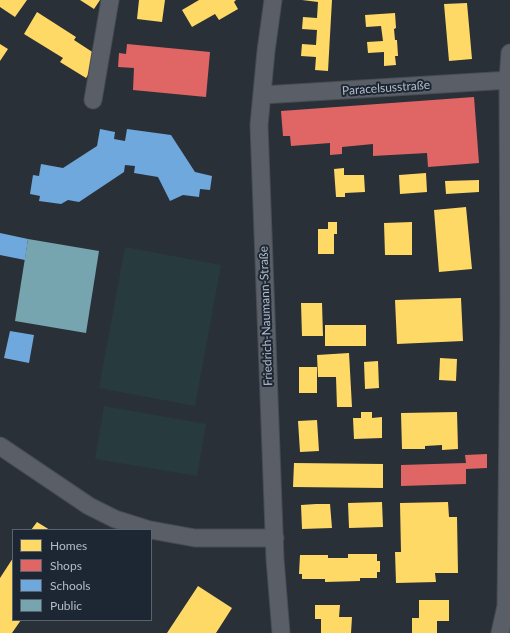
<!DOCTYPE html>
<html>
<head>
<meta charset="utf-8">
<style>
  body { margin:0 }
  #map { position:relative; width:510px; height:633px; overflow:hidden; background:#2a3038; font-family:Lato,sans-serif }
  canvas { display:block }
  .legend { position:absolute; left:12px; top:529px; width:140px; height:92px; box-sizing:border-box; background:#1d2633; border:1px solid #59626f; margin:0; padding:5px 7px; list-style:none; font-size:12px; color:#b4bcc9 }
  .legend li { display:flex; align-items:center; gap:8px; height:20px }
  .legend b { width:20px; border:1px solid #59626f }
</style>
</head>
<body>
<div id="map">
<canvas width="510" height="633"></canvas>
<ul class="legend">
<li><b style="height:11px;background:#ffd966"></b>Homes</li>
<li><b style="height:11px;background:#e06666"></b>Shops</li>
<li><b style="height:11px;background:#6fa8dc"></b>Schools</li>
<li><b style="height:11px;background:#76a5af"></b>Public</li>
</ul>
</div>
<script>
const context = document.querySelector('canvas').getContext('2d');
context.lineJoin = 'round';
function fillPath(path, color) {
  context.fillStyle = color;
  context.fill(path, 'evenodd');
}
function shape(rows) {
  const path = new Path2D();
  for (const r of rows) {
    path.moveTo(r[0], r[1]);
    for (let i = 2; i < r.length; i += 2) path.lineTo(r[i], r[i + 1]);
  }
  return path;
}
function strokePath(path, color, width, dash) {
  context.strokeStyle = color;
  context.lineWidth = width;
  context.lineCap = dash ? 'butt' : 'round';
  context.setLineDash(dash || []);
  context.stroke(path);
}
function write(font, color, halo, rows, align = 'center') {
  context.font = font + ' Lato,sans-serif';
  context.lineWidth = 4;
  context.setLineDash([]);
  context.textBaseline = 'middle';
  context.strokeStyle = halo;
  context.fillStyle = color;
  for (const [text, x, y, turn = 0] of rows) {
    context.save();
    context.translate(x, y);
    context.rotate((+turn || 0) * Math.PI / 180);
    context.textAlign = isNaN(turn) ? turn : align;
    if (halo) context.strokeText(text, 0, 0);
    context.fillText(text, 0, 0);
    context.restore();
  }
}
fillPath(shape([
  [125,247,221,265,195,406,99,388],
  [104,406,206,424,197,476,95,459]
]), '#273a3e');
fillPath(shape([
  [0,0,27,0,15,17,0,7],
  [80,0,100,0,94,9],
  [139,0,165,0,162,22,137,19],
  [199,0,236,0,234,2,238,9,219,20,215,14,192,27,182,10],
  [302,0,332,0,328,71,315,70,316,57,301,56,302,44,316,45,317,30,302,29,303,17,317,18,318,2],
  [467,3,472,59,449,61,444,4],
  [37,12,76,37,74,40,100,57,86,78,60,62,63,58,24,34],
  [395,13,396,28,394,29,395,40,397,40,398,56,395,56,396,65,384,66,384,52,368,53,367,42,383,41,381,26,366,27,365,15],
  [0,44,8,49,0,61],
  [344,168,344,175,364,175,365,192,345,193,345,197,336,197,334,169],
  [426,173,427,192,400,194,399,175],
  [479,180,479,192,446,194,445,181],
  [466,207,472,269,439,272,434,210],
  [328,222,337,222,337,234,334,234,334,254,318,254,318,229,328,229],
  [412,222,412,255,385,255,384,223],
  [461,298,463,341,397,344,395,300],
  [301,303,322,303,323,336,302,336],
  [325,325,366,325,366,346,325,346],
  [349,353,352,407,337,407,336,377,318,377,317,355],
  [440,358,457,359,456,381,439,380],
  [378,361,379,388,365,389,364,362],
  [299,367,317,367,317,393,299,393],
  [361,412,372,412,372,418,382,417,382,438,354,439,353,418,361,418],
  [457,412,458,449,442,450,442,445,425,446,425,449,402,449,401,413],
  [317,420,319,451,300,452,298,421],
  [294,463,383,464,383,488,293,487],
  [382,502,383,527,349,528,348,503],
  [448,502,449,517,457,517,458,573,435,573,436,582,396,583,395,552,401,552,400,503],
  [316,504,330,504,332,528,302,529,301,505],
  [37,522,50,530,31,530],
  [348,554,377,554,377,561,380,561,380,572,377,572,377,578,360,578,360,581,325,582,325,579,302,579,302,574,299,574,300,555,328,555,328,558,348,558],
  [13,558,13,620,21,620,12,633,0,633,0,578],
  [198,586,232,608,216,633,167,633],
  [419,600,449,600,449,621,437,621,437,633,412,633,412,618,419,618],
  [315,605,340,605,339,617,352,617,351,633,321,633,321,619,315,619]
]), '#ffd966');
fillPath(shape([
  [127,44,210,52,206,97,133,90,134,68,118,67,119,53,126,54],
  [474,97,479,163,428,167,427,153,373,156,373,144,342,147,342,154,330,155,330,143,291,146,290,136,283,136,281,111],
  [487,454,487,468,466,469,466,484,401,486,401,465,466,463,465,455]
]), '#e06666');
fillPath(shape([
  [100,129,115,132,114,139,125,141,127,129,171,135,195,172,212,176,210,190,200,189,199,197,183,195,170,201,158,177,134,173,135,166,125,165,124,172,79,202,68,200,61,204,39,201,40,196,30,194,33,175,39,176,41,164,63,168,97,146],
  [0,233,28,239,25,260,0,255],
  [10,331,34,335,29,363,4,358]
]), '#6fa8dc');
fillPath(shape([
  [28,239,99,251,86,333,15,321]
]), '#76a5af');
const minor = shape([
  [273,0,266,51,259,125,275,559,281,633],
  [262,95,510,80],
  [93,100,110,0],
  [0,446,89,506,115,519,150,530],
  [151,530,195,538,275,538],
  [500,633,506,606,509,314,508,80,510,53]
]);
strokePath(minor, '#484c53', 19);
strokePath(minor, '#5a5e66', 17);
write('12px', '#b4bcc9', '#1d2633', [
  ["Paracelsusstraße",386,88,-4],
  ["Friedrich-Naumann-Straße",266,316,-92]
]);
</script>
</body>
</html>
